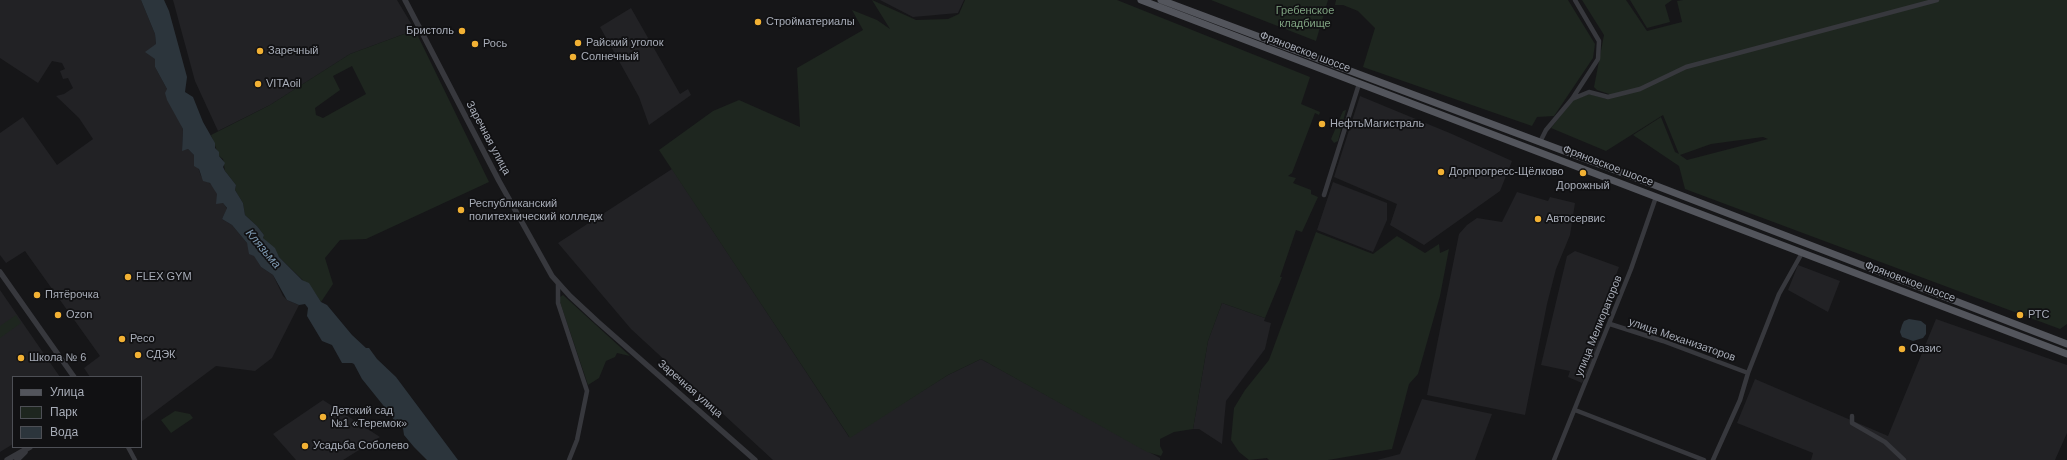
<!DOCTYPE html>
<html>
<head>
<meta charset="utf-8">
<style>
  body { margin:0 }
  #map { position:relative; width:2067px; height:460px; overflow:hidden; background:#161618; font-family:Helvetica,sans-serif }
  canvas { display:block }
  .legend { position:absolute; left:12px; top:376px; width:130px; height:72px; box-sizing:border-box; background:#111113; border:1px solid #4d4f55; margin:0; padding:5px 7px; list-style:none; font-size:12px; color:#a8adb8 }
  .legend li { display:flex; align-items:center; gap:8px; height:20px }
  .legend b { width:20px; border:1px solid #4d4f55 }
</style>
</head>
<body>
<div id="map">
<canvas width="2067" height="460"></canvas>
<ul class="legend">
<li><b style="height:5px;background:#53555c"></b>Улица</li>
<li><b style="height:11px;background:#1e261f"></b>Парк</li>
<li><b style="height:11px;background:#2c353c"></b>Вода</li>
</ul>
</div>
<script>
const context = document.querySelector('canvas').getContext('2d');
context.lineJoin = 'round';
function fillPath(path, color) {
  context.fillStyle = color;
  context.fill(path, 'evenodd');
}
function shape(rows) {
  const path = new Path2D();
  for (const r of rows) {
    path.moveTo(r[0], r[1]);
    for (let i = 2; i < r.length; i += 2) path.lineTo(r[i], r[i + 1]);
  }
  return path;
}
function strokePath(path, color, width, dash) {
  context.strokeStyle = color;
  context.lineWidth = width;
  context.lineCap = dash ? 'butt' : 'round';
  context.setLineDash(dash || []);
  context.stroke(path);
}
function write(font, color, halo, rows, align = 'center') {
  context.font = font + ' Helvetica,sans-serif';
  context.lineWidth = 3.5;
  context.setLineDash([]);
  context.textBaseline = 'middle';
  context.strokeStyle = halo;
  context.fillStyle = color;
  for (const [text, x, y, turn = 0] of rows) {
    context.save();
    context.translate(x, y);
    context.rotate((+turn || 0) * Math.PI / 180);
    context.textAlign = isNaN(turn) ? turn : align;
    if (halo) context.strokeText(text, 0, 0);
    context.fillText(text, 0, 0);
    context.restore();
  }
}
fillPath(shape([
  [0,0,141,0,155,34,156,44,155,67,167,89,183,129,182,150,188,149,194,155,201,176,213,186,227,209,222,219,232,225,247,243,261,267,273,275,283,296,287,300,299,305,272,358,255,371,216,366,141,422,141,377,90,377,84,368,100,356,25,251,6,263,0,255,0,133,23,117,57,165,93,139,79,118,56,96,64,94,73,88,68,78,63,79,60,71,65,69,62,63,52,61,38,83,0,58],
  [173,0,397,0,415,30,350,54,270,105,218,131,195,81],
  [880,0,964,0,958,13,913,17],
  [631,8,680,94,688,89,691,95,649,125,639,97,600,27],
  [1360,96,1452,134,1512,161,1500,191,1424,245,1390,225,1397,204,1334,177],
  [672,169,849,437,948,375,981,359,1160,458,1160,460,773,460,631,329,558,243],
  [1333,182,1387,203,1387,220,1373,252,1317,230],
  [1517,192,1548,201,1550,197,1575,203,1570,235,1556,269,1547,304,1525,415,1427,395,1459,234,1467,225,1477,218,1502,222],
  [1575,251,1619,267,1593,338,1601,341,1582,383,1568,377,1570,371,1541,365,1567,256],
  [1798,265,1840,281,1828,312,1788,290],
  [0,290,60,377,13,377,13,444,0,452],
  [1222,303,1265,318,1264,321,1271,323,1265,349,1226,401,1222,444,1199,429,1193,429,1208,341],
  [1936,319,2067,365,2067,433,2055,460,1811,460,1813,453,1737,423,1755,379,1888,436],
  [1422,399,1492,414,1475,460,1377,460,1400,454],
  [323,400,380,437,343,460,296,460,273,434]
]), '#222225');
fillPath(shape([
  [872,0,916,20,948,19,959,14,965,0,1117,0,1310,77,1301,104,1320,112,1319,115,1315,113,1292,173,1288,176,1296,178,1293,183,1311,190,1311,194,1318,197,1302,232,1296,230,1280,277,1282,277,1265,318,1222,303,1208,341,1193,429,1174,432,1160,439,1160,446,1163,452,1161,456,1147,452,981,359,948,375,850,438,659,150,713,111,739,100,800,127,797,68,863,30,852,10,877,20,890,29],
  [1211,0,1328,0,1316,41],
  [1336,0,1568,0,1595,44,1593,58,1554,116,1537,117,1532,126,1363,67,1375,28,1358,11,1343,5,1335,5],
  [1582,0,1626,0,1647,31,1682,22,1677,1,1683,0,2067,0,2067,324,2060,329,1685,189,1679,166,1633,135,1661,117,1675,152,1679,154,1663,115,1606,151,1551,128,1573,100,1589,94,1607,99,1609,94,1597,90,1594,87,1604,35],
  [1763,137,1768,139,1687,160,1680,155,1711,144],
  [1630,0,1672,0,1665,5,1670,22,1647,28],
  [415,30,489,182,366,239,340,240,325,258,333,284,321,302,313,290,279,257,263,238,264,235,257,226,245,215,243,203,235,190,236,185,225,171,223,159,219,156,211,135,270,105,350,54],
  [352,66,366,94,323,118,316,115,315,108,340,90,333,76],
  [1346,110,1338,141,1334,143,1331,139,1343,111],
  [1316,232,1373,254,1397,236,1425,253,1439,244,1440,253,1449,249,1440,296,1418,374,1409,384,1392,449,1328,460,1269,460,1267,458,1249,460,1239,452,1231,440,1234,408,1245,390,1269,360],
  [563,295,630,356,617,353,615,357,606,361,599,378,588,385,560,302,560,297],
  [16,315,21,323,0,338,0,326],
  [175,411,190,414,193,418,171,433,161,420]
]), '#1e261f');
fillPath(shape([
  [141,0,164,0,169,11,187,77,185,92,193,97,203,122,215,143,215,148,219,152,219,156,225,163,223,167,225,171,236,185,235,190,243,203,245,215,257,226,264,235,263,238,275,248,279,257,302,280,309,283,321,302,327,305,352,335,366,348,369,348,377,359,396,377,458,460,427,460,414,447,404,435,403,428,397,426,391,415,362,379,354,364,352,363,342,363,332,345,322,341,307,316,308,308,305,304,299,305,287,300,273,275,261,267,254,256,249,254,247,243,232,225,222,219,227,208,223,203,216,204,217,194,210,183,203,181,199,169,194,166,194,155,188,149,182,151,183,129,167,100,165,93,167,89,155,67,155,59,145,52,156,44,155,34],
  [1909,319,1921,321,1926,325,1926,334,1923,338,1913,341,1902,337,1900,332,1902,325,1904,321]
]), '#2c353c');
strokePath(shape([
  [1572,99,1589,92,1608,97,1640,89,1686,67,1937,0],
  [1540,142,1546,130,1572,99,1598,59,1599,41,1575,0],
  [1324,195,1359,84],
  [558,283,558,303,587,391,577,440,569,460],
  [1610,324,1663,341,1748,373],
  [1575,410,1704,460],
  [1852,416,1852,423,1885,442,1904,460],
  [128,447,135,460],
  [1554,460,1631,269,1656,197],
  [1713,460,1740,400,1748,373,1779,294,1802,253]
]), '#37383d', 4.5);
strokePath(shape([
  [405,0,499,181,552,276,570,296,598,322,755,460],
  [0,272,74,377],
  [7,460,30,447],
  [17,460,25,452]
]), '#37383d', 5.5);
strokePath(shape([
  [1141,0,2067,354],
  [1161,0,1636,178,2067,344]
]), '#53555c', 7);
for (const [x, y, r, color] of [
  [758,22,4,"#f2b134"],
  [462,31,4,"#f2b134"],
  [578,43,4,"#f2b134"],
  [475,44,4,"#f2b134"],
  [260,51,4,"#f2b134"],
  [573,57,4,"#f2b134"],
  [258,84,4,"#f2b134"],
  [1322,124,4,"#f2b134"],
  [1441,172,4,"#f2b134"],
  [1583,173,4,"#f2b134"],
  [461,210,4,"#f2b134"],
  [1538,219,4,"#f2b134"],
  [128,277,4,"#f2b134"],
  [37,295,4,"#f2b134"],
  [58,315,4,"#f2b134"],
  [2020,315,4,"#f2b134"],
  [122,339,4,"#f2b134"],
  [1902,349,4,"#f2b134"],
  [138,355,4,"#f2b134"],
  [21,358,4,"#f2b134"],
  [323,417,4,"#f2b134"],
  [305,446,4,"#f2b134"]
]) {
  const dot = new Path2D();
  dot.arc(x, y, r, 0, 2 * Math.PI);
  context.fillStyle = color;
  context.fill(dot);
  strokePath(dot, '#111113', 1.5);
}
write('11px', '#7fa381', '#111113', [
  ["Гребенское",1305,11],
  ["кладбище",1305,24]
]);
write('11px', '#a8adb8', '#111113', [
  ["Стройматериалы",766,22],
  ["Бристоль",454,31,"right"],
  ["Райский уголок",586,43],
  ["Рось",483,44],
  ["Заречный",268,51],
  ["Солнечный",581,57],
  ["VITAoil",266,84],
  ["НефтьМагистраль",1330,124],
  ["Дорпрогресс-Щёлково",1449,172],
  ["Дорожный",1583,186,"center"],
  ["Республиканский",469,204],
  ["политехнический колледж",469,217],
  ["Автосервис",1546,219],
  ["FLEX GYM",136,277],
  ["Пятёрочка",45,295],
  ["Ozon",66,315],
  ["РТС",2028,315],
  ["Ресо",130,339],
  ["Оазис",1910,349],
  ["СДЭК",146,355],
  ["Школа № 6",29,358],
  ["Детский сад",331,411],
  ["№1 «Теремок»",331,424],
  ["Усадьба Соболево",313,446]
], 'left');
write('11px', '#a8adb8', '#111113', [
  ["Фряновское шоссе",1305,52,21],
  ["Заречная улица",488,138,62],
  ["Фряновское шоссе",1608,166,21],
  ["Фряновское шоссе",1910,282,21],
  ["улица Мелиораторов",1599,326,-68],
  ["улица Механизаторов",1682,340,19],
  ["Заречная улица",690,389,41]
]);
write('italic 12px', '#7f9bb3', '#111113', [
  ["Клязьма",263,249,50]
]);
</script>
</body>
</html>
